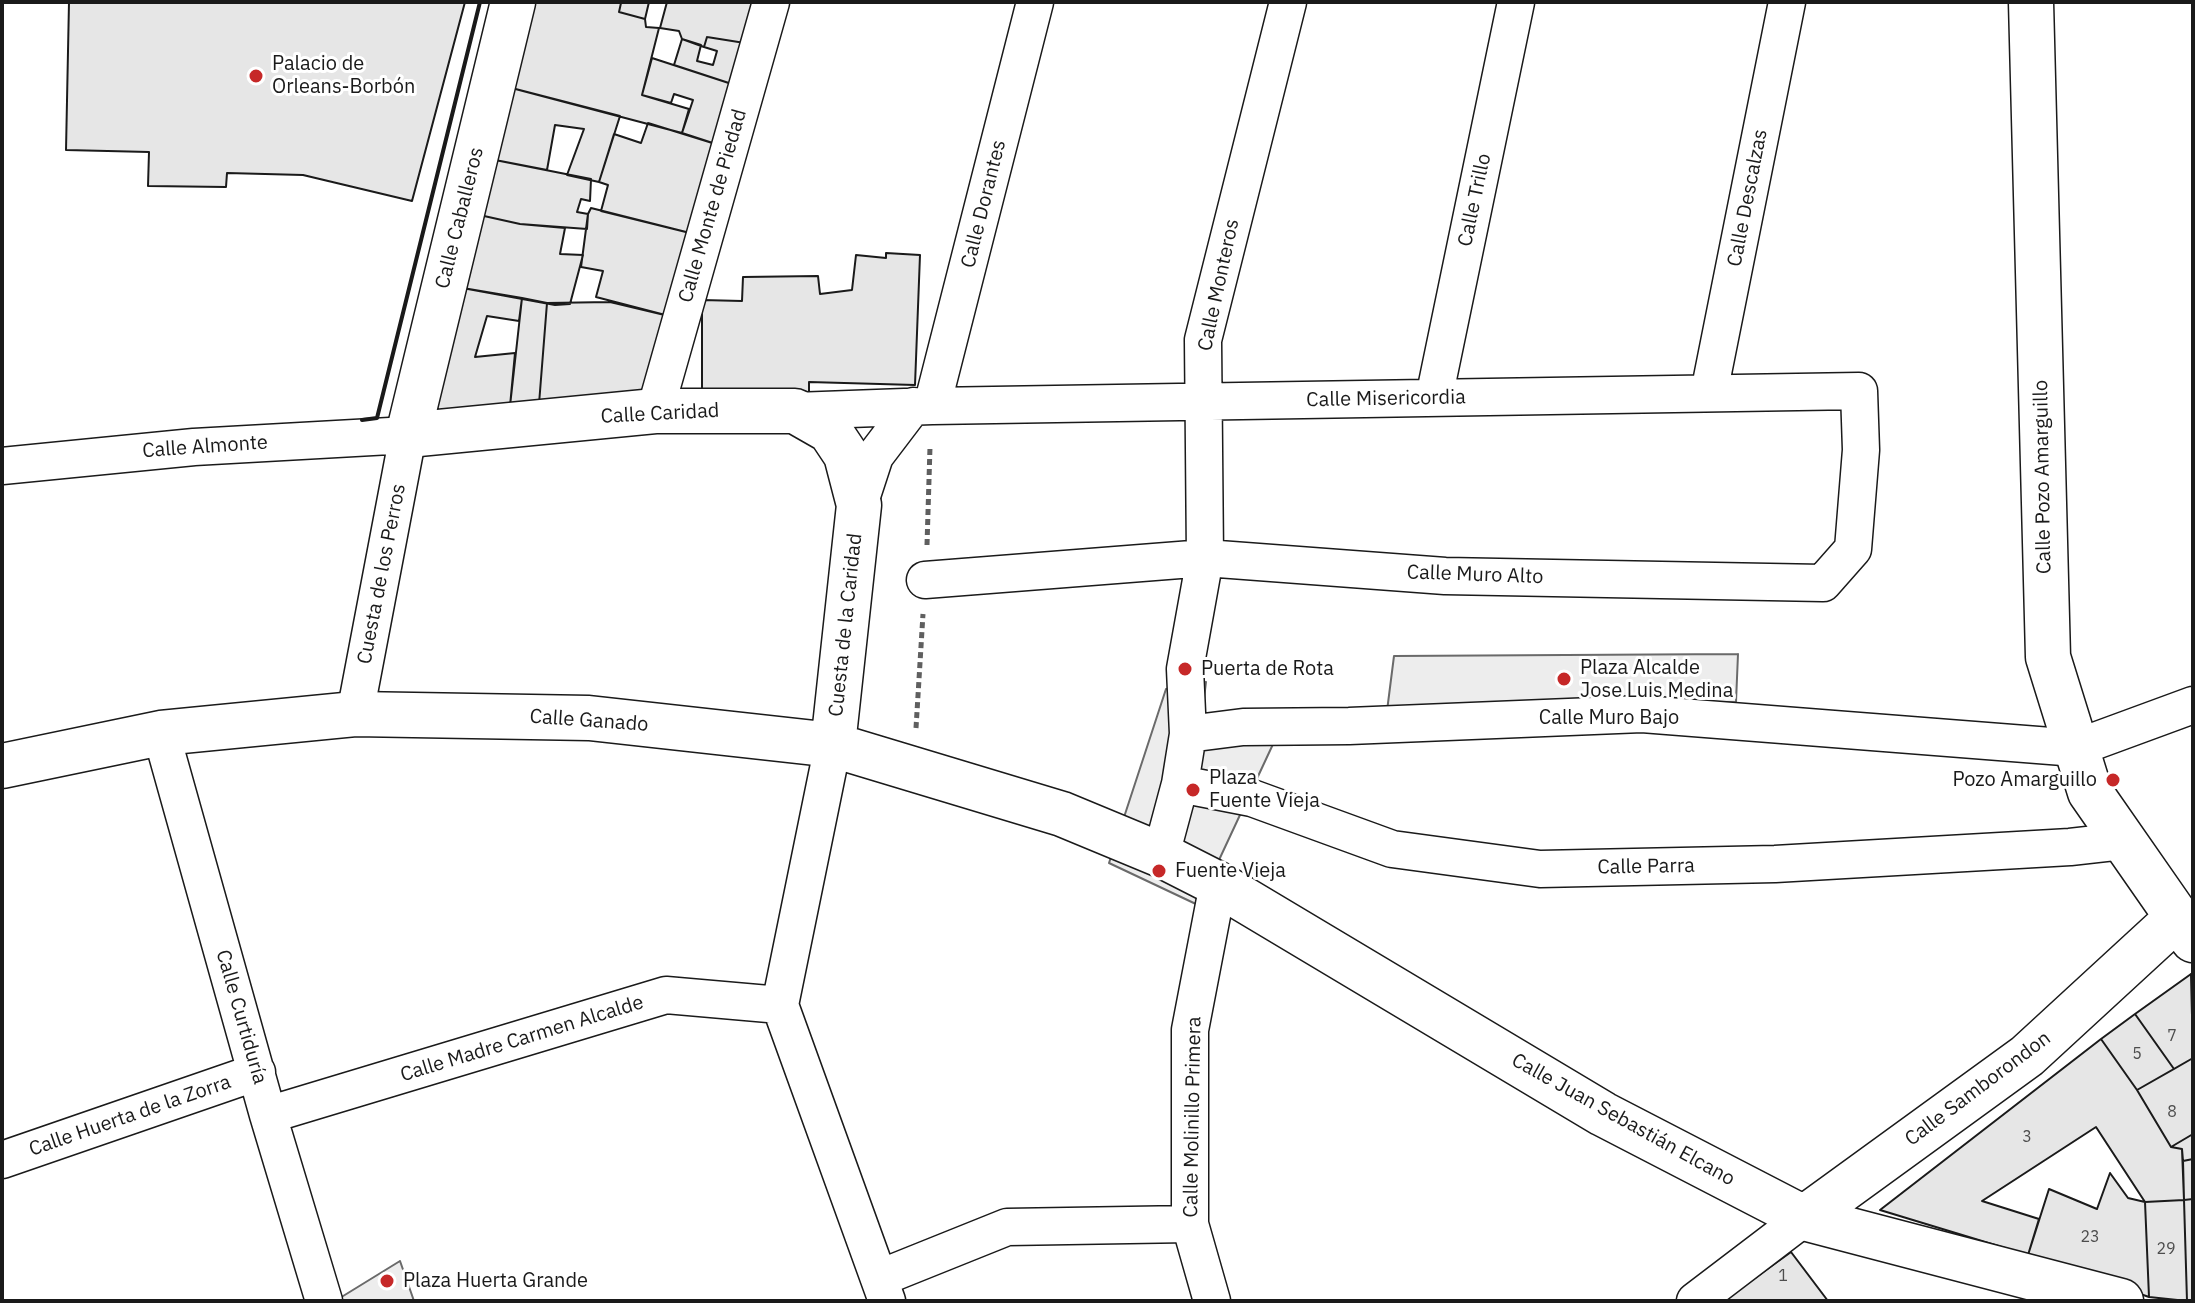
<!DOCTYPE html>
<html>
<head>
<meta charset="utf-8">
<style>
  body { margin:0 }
  #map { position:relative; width:2195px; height:1303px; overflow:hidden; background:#fff; font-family:"IBM Plex Sans",sans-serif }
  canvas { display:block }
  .frame { position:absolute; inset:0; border:4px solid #1a1a1a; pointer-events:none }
</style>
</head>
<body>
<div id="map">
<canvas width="2195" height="1303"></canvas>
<div class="frame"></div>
</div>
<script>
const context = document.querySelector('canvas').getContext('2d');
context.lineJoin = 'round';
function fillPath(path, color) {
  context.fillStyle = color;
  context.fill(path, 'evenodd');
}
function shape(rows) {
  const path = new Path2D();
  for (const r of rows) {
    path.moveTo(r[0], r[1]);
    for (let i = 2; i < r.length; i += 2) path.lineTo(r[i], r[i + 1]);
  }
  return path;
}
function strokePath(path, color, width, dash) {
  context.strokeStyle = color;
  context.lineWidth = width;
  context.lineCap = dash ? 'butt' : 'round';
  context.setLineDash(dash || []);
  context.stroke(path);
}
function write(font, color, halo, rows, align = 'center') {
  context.font = font + ' "IBM Plex Sans",sans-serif';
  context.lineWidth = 6;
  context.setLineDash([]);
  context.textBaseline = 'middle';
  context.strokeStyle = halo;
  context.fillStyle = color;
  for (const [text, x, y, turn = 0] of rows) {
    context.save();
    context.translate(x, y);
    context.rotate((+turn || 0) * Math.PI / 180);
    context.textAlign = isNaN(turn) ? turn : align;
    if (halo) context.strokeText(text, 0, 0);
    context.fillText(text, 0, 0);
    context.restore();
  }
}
const parking = shape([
  [1738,654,1736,702,1387,711,1394,656,1738,654],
  [1206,682,1202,716,1288,712,1198,905,1109,863,1166,689,1206,682],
  [400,1261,414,1301,335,1301,400,1261]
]);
fillPath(parking, '#ededed');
strokePath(parking, '#6a6a6a', 2);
const building = shape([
  [69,2,465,2,412,201,303,175,227,173,226,187,148,186,149,152,66,150,69,2],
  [525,2,621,3,619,12,645,19,646,27,659,28,642,95,689,109,682,133,504,86,525,2],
  [613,2,649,2,645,19,619,12,621,3,613,2],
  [667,2,762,2,751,44,707,37,704,47,682,39,679,31,660,28,667,2],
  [707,37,751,44,741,87,674,65,682,39,701,45,697,61,713,65,717,51,704,47,707,37],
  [652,58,741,87,722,146,682,133,693,100,674,94,671,103,642,95,652,58],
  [504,86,620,116,599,182,567,175,584,129,555,125,547,170,490,159,504,86],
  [648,123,722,146,698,235,601,211,608,185,599,182,614,134,641,143,648,123],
  [490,159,591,179,590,201,581,199,577,212,588,214,587,229,520,224,475,214,490,159],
  [591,208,698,235,673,317,596,297,603,271,581,267,588,214,591,208],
  [475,214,520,224,565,228,560,254,583,255,570,304,555,305,457,287,475,214],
  [886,253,920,255,915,385,809,382,809,398,702,397,702,300,742,301,743,277,818,276,820,294,852,290,856,255,886,258,886,253],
  [457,287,522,298,519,321,487,316,475,357,515,353,510,406,430,412,457,287],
  [522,298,547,303,539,404,510,406,522,298],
  [610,302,673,317,651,400,539,404,547,303,610,302],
  [2191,974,2193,1058,2174,1069,2135,1014,2191,974],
  [2135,1014,2174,1069,2137,1090,2101,1039,2135,1014],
  [2101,1039,2137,1090,2171,1147,2182,1149,2184,1200,2145,1202,2096,1127,1982,1201,2039,1219,2028,1255,1880,1210,2101,1039],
  [2193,1058,2193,1134,2171,1147,2137,1090,2193,1058],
  [2193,1134,2193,1159,2183,1161,2182,1149,2171,1147,2193,1134],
  [2193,1159,2193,1199,2184,1200,2183,1161,2193,1159],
  [2110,1173,2128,1198,2145,1202,2149,1297,2028,1255,2049,1189,2097,1209,2110,1173],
  [2193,1199,2193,1301,2187,1301,2184,1200,2193,1199],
  [2184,1200,2187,1301,2149,1297,2145,1202,2184,1200],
  [1791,1252,1828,1301,1723,1301,1791,1252]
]);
fillPath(building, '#e6e6e6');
strokePath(building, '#1a1a1a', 2);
const street = shape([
  [1709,393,1787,2],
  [1434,398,1516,2],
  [932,406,1035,2],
  [655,411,771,2],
  [795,411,932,406,1859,391,1861,450,1853,549,1823,583,1445,576,1205,558,925,580],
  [2,466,194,447,408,435,355,714],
  [859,505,875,456,913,406],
  [161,733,268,1115,324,1301],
  [1188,734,1243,727,1349,726,1642,714,2076,748,2193,705],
  [833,745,780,1005,887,1301],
  [1180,784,1252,798,1392,849,1540,869,1775,864,2070,847,2123,841],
  [1161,855,1180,784,1188,734,1185,669,1205,558,1203,340,1288,2],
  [268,1115,666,995,780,1005],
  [2,1160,257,1072],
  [880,1278,1007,1227,1190,1224],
  [1212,1301,1190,1224,1190,1030,1218,884],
  [1695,1301,1804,1218]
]);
const secondary = shape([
  [513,2,408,435,655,411,795,411,830,431,846,455,859,505,833,745],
  [2031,2,2048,657,2090,792,2193,940],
  [2,766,161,733,355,714,589,718,833,745,1062,814,1161,855,1218,884,1603,1114,1804,1218,2121,1301],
  [1804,1218,2027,1056,2177,918]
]);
strokePath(street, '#1a1a1a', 39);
strokePath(secondary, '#1a1a1a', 47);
strokePath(shape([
  [927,545,930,447],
  [916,728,923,614]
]), '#5f5f5f', 5, [6, 4]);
strokePath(street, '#fff', 36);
strokePath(secondary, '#fff', 44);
strokePath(shape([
  [362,420,377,418,480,2]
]), '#1a1a1a', 4);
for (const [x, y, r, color] of [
  [256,76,8,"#c62828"],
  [1185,669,8,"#c62828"],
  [1564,679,8,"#c62828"],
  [2113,780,8,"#c62828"],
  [1193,790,8,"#c62828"],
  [1159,871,8,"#c62828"],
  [387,1281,8,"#c62828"]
]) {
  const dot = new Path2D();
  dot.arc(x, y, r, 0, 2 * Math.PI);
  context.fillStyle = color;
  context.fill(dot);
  strokePath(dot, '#fff', 3);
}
write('16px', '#4d4d4d', null, [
  ["7",2172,1036],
  ["5",2137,1054],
  ["8",2172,1112],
  ["3",2027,1137],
  ["23",2090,1237],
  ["29",2166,1249],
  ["1",1783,1276]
]);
write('20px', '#1a1a1a', '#fff', [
  ["Palacio de",272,64],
  ["Orleans-Borbón",272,87],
  ["Plaza Alcalde",1580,668],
  ["Jose Luis Medina",1580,691],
  ["Puerta de Rota",1201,669],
  ["Plaza",1209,778],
  ["Fuente Vieja",1209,801],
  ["Pozo Amarguillo",2097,780,"right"],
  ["Fuente Vieja",1175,871],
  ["Plaza Huerta Grande",403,1281]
], 'left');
write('20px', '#1a1a1a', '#fff', [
  ["Calle Descalzas",1748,198,-79],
  ["Calle Trillo",1475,200,-78],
  ["Calle Dorantes",984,204,-76],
  ["Calle Monte de Piedad",713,206,-74],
  ["Calle Caballeros",460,218,-76],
  ["Calle Monteros",1219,285,-78],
  ["Calle Misericordia",1386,399,-1],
  ["Calle Caridad",660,414,-3],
  ["Calle Almonte",205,447,-4],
  ["Calle Pozo Amarguillo",2043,477,-91],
  ["Cuesta de los Perros",382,574,-79],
  ["Calle Muro Alto",1475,575,2],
  ["Cuesta de la Caridad",846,625,-84],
  ["Calle Muro Bajo",1609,718],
  ["Calle Ganado",589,721,4],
  ["Calle Parra",1646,867,-1],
  ["Calle Curtiduría",241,1017,74],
  ["Calle Madre Carmen Alcalde",522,1039,-17],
  ["Calle Samborondon",1978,1089,-37],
  ["Calle Huerta de la Zorra",130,1116,-19],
  ["Calle Molinillo Primera",1193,1117,-89],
  ["Calle Juan Sebastián Elcano",1623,1120,29]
]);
</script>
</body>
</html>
